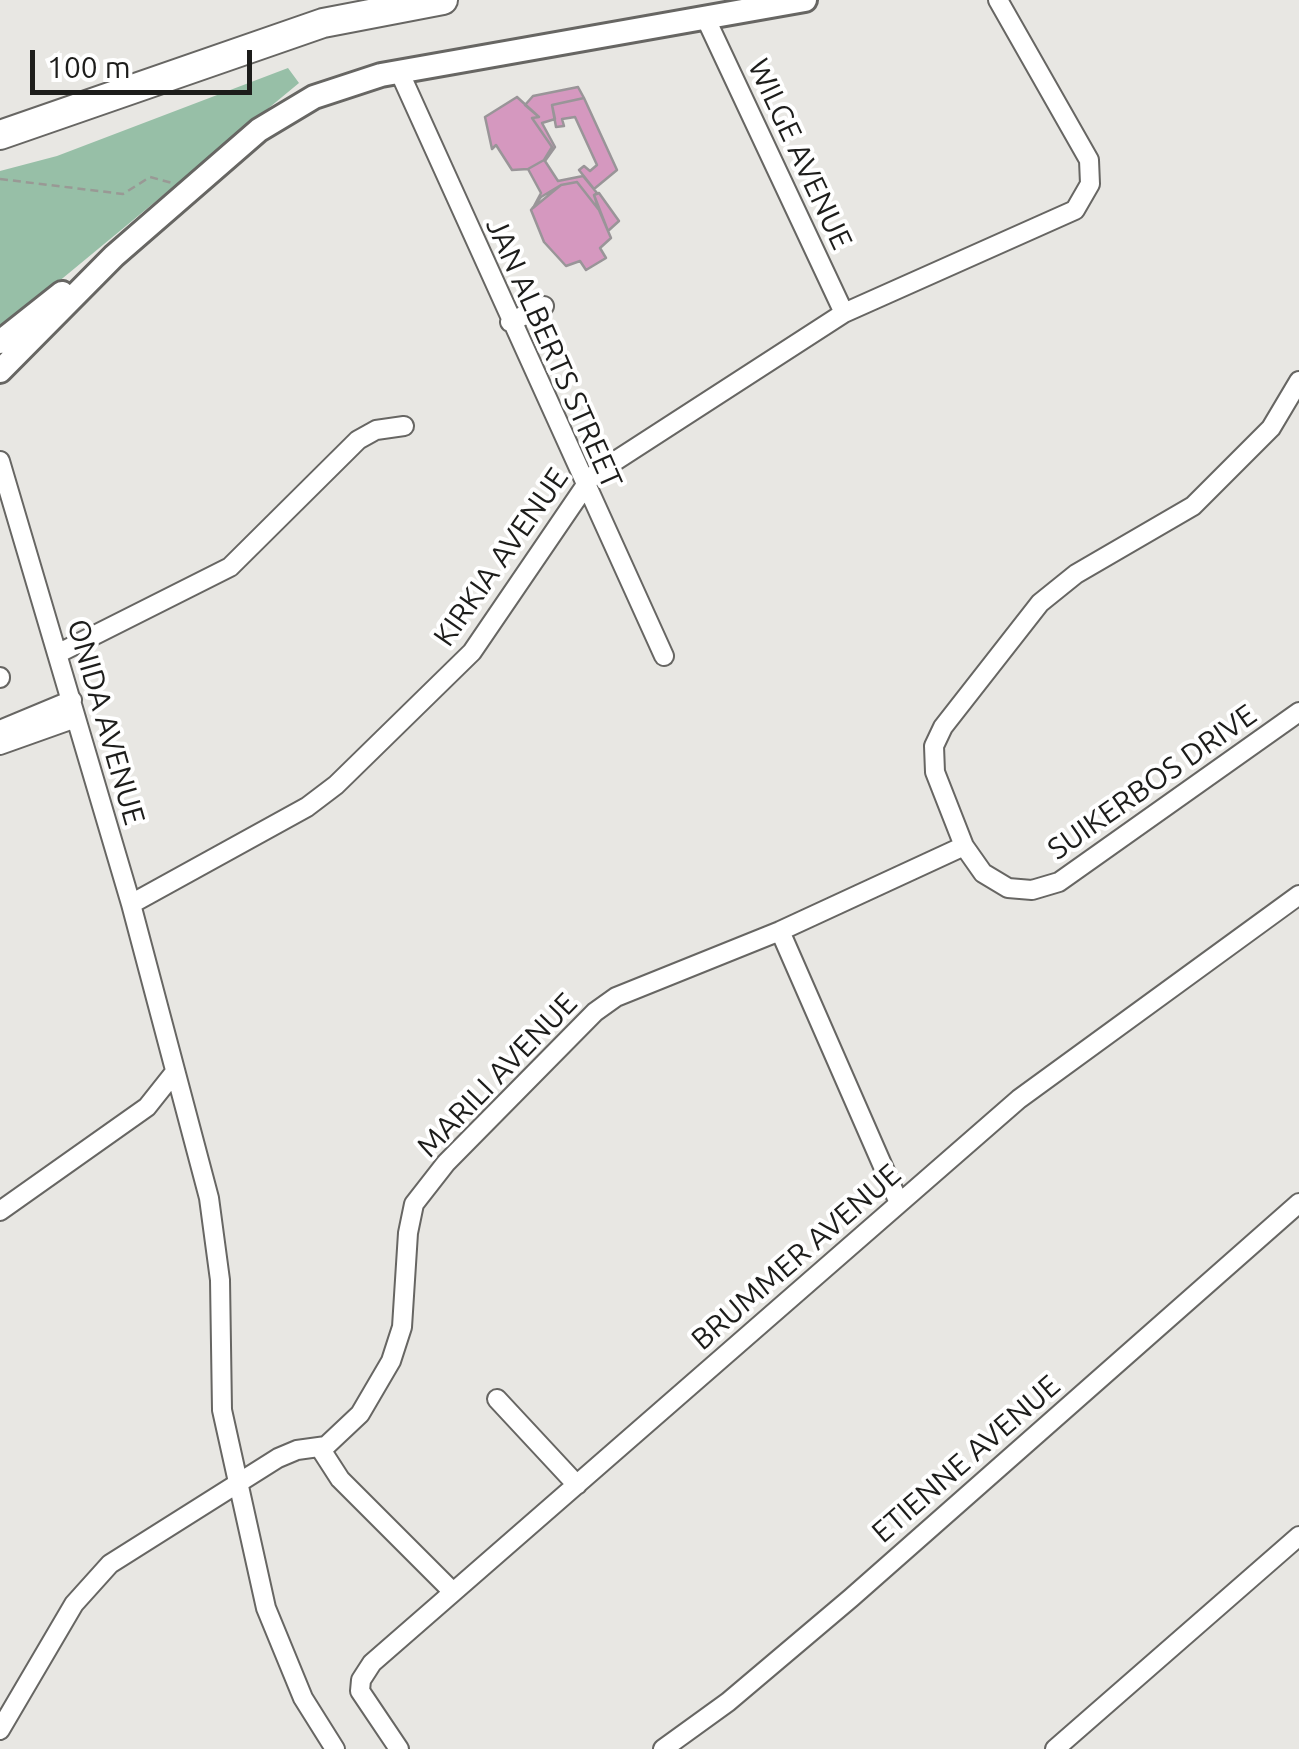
<!DOCTYPE html>
<html>
<head>
<meta charset="utf-8">
<style>
  body { margin:0 }
  #map { position:relative; width:1299px; height:1749px; overflow:hidden; background:#e8e7e3; font-family:Ubuntu,sans-serif }
  canvas { display:block }
  .scale { position:absolute; left:30px; top:50px; width:222px; height:45px; box-sizing:border-box; border:5px solid #1d1d1b; border-top:0; padding-left:12px; font-size:30px; line-height:35px; white-space:nowrap; color:#1d1d1b; -webkit-text-stroke:8px #fff; paint-order:stroke }
</style>
</head>
<body>
<div id="map">
<canvas width="1299" height="1749"></canvas>
<div class="scale">100 m</div>
</div>
<script>
const context = document.querySelector('canvas').getContext('2d');
context.lineJoin = 'round';
function fillPath(path, color) {
  context.fillStyle = color;
  context.fill(path, 'evenodd');
}
function shape(rows) {
  const path = new Path2D();
  for (const r of rows) {
    path.moveTo(r[0], r[1]);
    for (let i = 2; i < r.length; i += 2) path.lineTo(r[i], r[i + 1]);
  }
  return path;
}
function strokePath(path, color, width, dash) {
  context.strokeStyle = color;
  context.lineWidth = width;
  context.lineCap = dash ? 'butt' : 'round';
  context.setLineDash(dash || []);
  context.stroke(path);
}
function write(font, color, halo, rows, align = 'center') {
  context.font = font + ' Ubuntu,sans-serif';
  context.lineWidth = 8;
  context.setLineDash([]);
  context.textBaseline = 'middle';
  context.strokeStyle = halo;
  context.fillStyle = color;
  for (const [text, x, y, turn = 0] of rows) {
    context.save();
    context.translate(x, y);
    context.rotate((+turn || 0) * Math.PI / 180);
    context.textAlign = isNaN(turn) ? turn : align;
    if (halo) context.strokeText(text, 0, 0);
    context.fillText(text, 0, 0);
    context.restore();
  }
}
fillPath(shape([
  [288,68,299,83,0,330,0,171,57,156]
]), '#97bfa7');
const building = shape([
  [578,87,584,98,552,105,555,119,542,123,555,147,545,161,558,181,583,176,597,193,594,195,599,210,577,182,561,185,533,208,541,193,528,169,544,160,552,147,532,118,539,117,525,105,533,96,578,87],
  [517,97,539,117,532,118,552,147,544,160,528,169,512,170,496,145,492,149,485,117,517,97],
  [584,98,617,170,594,189,579,170,584,166,590,171,597,165,575,117,562,119,564,126,556,127,552,105,584,98],
  [577,182,599,210,611,238,600,248,606,258,586,270,580,261,566,266,544,242,531,210,541,197,561,185,577,182],
  [599,193,619,221,608,231,594,195,599,193]
]);
fillPath(building, '#d598bf');
strokePath(building, '#999598', 2.5);
const minor = shape([
  [706,19,844,313],
  [399,71,664,656],
  [510,322,544,306],
  [1299,381,1271,428,1193,506,1076,574,1040,603,943,727,934,746,935,772,964,846,983,873,1008,888,1032,890,1059,882,1299,712],
  [0,461,131,904,209,1198,220,1280,222,1410,266,1608,303,1698,335,1749],
  [59,653,230,567,358,440,376,430,404,426],
  [0,677,0,678],
  [0,730,72,700],
  [0,745,76,718],
  [131,904,307,807,336,785,472,652,592,476,844,313,1075,210,1090,184,1089,160,998,0],
  [780,931,899,1203],
  [0,1211,147,1107,174,1073],
  [497,1399,577,1485],
  [320,1448,340,1479,453,1592],
  [0,1730,74,1604,110,1564,278,1458,297,1450,326,1446,360,1414,391,1361,402,1327,408,1233,414,1204,446,1163,595,1012,616,997,780,931,964,846],
  [399,1749,360,1691,361,1680,372,1663,1019,1099,1299,895],
  [663,1749,728,1702,851,1598,1299,1203],
  [1055,1749,1299,1536]
]);
const major = shape([
  [0,342,62,293],
  [0,371,114,256,259,130,314,97,381,75,805,0]
]);
const highway = shape([
  [0,135,323,23,443,0]
]);
strokePath(minor, '#676663', 22);
strokePath(major, '#676663', 28);
strokePath(highway, '#676663', 32);
strokePath(shape([
  [0,179,123,194,150,177,172,183]
]), '#999995', 2.5, [8, 5]);
strokePath(minor, '#fff', 18);
strokePath(major, '#fff', 22);
strokePath(highway, '#fff', 28);
write('30px', '#1d1d1b', '#fff', [
  ["WILGE AVENUE",800,154,65],
  ["JAN ALBERTS STREET",554,353,66],
  ["KIRKIA AVENUE",501,557,-55],
  ["ONIDA AVENUE",106,722,74],
  ["SUIKERBOS DRIVE",1152,782,-35],
  ["MARILI AVENUE",497,1075,-46],
  ["BRUMMER AVENUE",796,1257,-41],
  ["ETIENNE AVENUE",966,1459,-41]
]);
</script>
</body>
</html>
